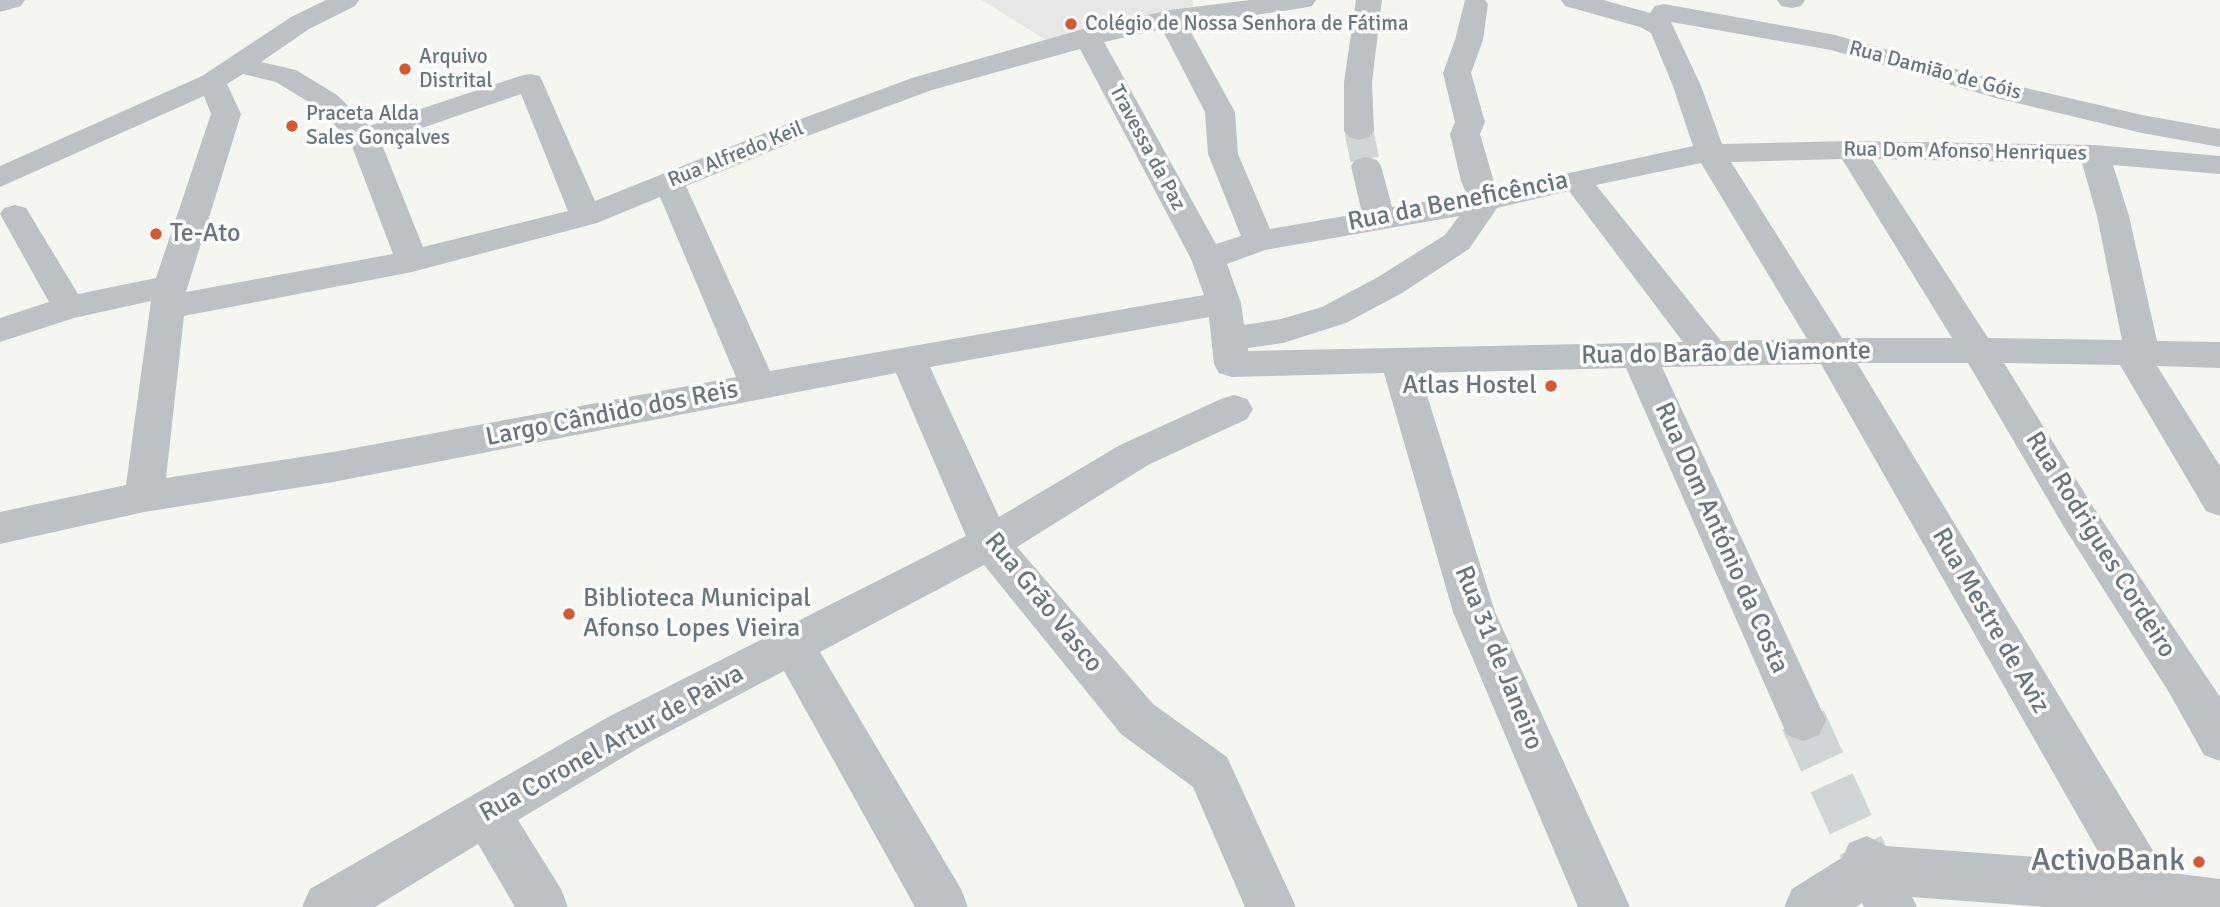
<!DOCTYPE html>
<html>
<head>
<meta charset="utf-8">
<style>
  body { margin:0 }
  canvas { display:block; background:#f5f5f2 }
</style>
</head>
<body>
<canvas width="2220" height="907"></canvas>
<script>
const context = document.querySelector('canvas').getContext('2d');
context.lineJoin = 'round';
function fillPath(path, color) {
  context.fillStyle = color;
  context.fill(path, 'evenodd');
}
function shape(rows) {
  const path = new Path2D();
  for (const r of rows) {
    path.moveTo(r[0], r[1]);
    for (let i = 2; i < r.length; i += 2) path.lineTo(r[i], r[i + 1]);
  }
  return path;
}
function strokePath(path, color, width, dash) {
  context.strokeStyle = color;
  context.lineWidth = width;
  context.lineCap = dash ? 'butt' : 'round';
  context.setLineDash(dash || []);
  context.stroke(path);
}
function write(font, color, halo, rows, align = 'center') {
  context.font = font + ' Signika,sans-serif';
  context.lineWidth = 7;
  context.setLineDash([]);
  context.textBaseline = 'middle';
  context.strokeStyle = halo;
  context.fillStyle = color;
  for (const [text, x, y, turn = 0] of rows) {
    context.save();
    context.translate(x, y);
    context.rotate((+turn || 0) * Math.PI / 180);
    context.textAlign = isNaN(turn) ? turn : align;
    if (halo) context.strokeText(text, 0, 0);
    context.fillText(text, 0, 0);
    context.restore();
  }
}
fillPath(shape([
  [982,0,1193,0,1193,6,1049,42]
]), '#e6e7e6');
strokePath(shape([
  [1359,131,1366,166]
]), '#d2d5d6', 29, [29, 15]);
strokePath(shape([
  [1803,720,1867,860]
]), '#d2d5d6', 46, [46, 23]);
fillPath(shape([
  [2148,870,2220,879,2220,907,2140,907,2133,904,2127,890,2133,876,2148,870]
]), '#bdc1c4');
fillPath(shape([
  [0,0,25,0,21,6,0,12,0,0],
  [326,0,359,0,355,6,309,29,261,62,296,70,337,95,369,126,520,76,530,74,540,76,595,201,790,123,912,78,1087,28,1170,10,1250,0,1316,0,1312,6,1303,8,1187,25,1235,112,1238,154,1270,229,1362,213,1351,166,1355,160,1366,157,1377,160,1381,166,1392,207,1467,195,1461,181,1450,134,1455,122,1443,73,1455,40,1465,0,1485,0,1488,4,1483,40,1471,73,1485,122,1480,134,1496,189,1693,146,1673,86,1651,33,1640,27,1565,6,1561,0,1603,0,1650,13,1655,6,1664,4,1835,35,2013,85,2142,115,2220,129,2220,147,2142,133,1996,98,1831,50,1671,22,1701,86,1722,144,1851,141,2095,145,2220,156,2220,174,2113,165,2129,216,2157,341,2220,342,2220,368,2157,366,2220,466,2220,516,2206,511,2120,365,2004,363,2092,505,2220,697,2220,761,2204,755,2170,694,2064,527,1968,363,1857,363,2166,872,2173,890,2166,907,2045,907,1912,897,1917,907,1864,907,1862,903,1856,907,1784,907,1792,889,1843,857,1849,843,1867,836,1886,846,2104,862,1821,364,1662,367,1826,720,1819,735,1803,741,1787,735,1626,368,1420,373,1495,612,1630,907,1578,907,1453,612,1384,373,1232,377,1219,373,1214,364,1209,317,930,367,999,517,1120,445,1221,399,1234,395,1247,399,1253,409,1247,419,1148,465,1017,547,1153,704,1227,757,1296,907,1245,907,1193,787,1121,734,984,565,820,652,961,889,968,907,915,907,784,671,642,746,518,820,561,889,568,907,515,907,478,844,375,907,302,907,310,889,610,716,966,536,896,373,333,482,144,512,0,544,0,512,126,485,151,301,74,318,0,342,0,318,49,302,0,214,4,208,15,205,26,208,78,294,156,278,211,114,204,96,0,187,0,166,202,76,291,17,326,0],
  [1162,29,1205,112,1208,154,1241,236,1216,244,1104,42,1162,29],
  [1080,49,1191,259,1204,295,770,371,686,186,810,135,932,90,1080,49],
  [243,74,276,82,317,107,350,141,393,254,186,292,241,114,227,84,243,74],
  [521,94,568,211,423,247,381,142,521,94],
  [1842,159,1952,338,1842,338,1731,162,1842,159],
  [1872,159,2082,163,2097,216,2122,340,1988,338,1872,159],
  [1701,163,1807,339,1721,341,1596,185,1701,163],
  [1569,191,1683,342,1248,351,1248,348,1283,343,1346,323,1402,293,1469,249,1497,208,1569,191],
  [660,197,736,377,333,452,166,478,184,316,412,272,597,223,660,197],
  [1459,216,1445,235,1378,277,1322,307,1281,319,1244,325,1241,303,1227,264,1265,250,1459,216],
  [1356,0,1382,0,1372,82,1374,131,1369,137,1359,140,1349,137,1344,131,1344,82,1356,0],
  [1777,0,1805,0,1801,6,1792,8,1781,6,1777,0]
]), '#bdc1c4');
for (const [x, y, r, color] of [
  [1071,24,7,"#d45a34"],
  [405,69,7,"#d45a34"],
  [292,126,7,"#d45a34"],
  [156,234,7,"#d45a34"],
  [1551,386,7,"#d45a34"],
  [569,614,7,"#d45a34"],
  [2199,862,7,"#d45a34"]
]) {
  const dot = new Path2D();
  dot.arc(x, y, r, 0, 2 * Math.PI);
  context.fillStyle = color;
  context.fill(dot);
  strokePath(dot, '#fff', 2.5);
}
write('21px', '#677581', '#fff', [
  ["Colégio de Nossa Senhora de Fátima",1085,24],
  ["Arquivo",419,57],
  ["Distrital",419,81],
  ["Praceta Alda",306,114],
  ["Sales Gonçalves",306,138]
], 'left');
write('21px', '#677581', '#fff', [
  ["Rua Damião de Góis",1935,71,15],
  ["Travessa da Paz",1147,148,62],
  ["Rua Dom Afonso Henriques",1965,152,1],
  ["Rua Alfredo Keil",736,155,-22]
]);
write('26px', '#677581', '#fff', [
  ["Rua da Beneficência",1458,202,-11],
  ["Rua do Barão de Viamonte",1726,354,-1],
  ["Largo Cândido dos Reis",612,414,-11],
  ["Rua Dom António da Costa",1721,538,66],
  ["Rua Rodrigues Cordeiro",2100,545,58],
  ["Rua Grão Vasco",1043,603,51],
  ["Rua Mestre de Aviz",1990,621,60],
  ["Rua 31 de Janeiro",1498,658,68],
  ["Rua Coronel Artur de Paiva",612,744,-29]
]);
write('26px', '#677581', '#fff', [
  ["Te-Ato",170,234],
  ["Atlas Hostel",1537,386,"right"],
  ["Biblioteca Municipal",583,599],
  ["Afonso Lopes Vieira",583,629]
], 'left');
write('32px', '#677581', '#fff', [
  ["ActivoBank",2185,862]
], 'right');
</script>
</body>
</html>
